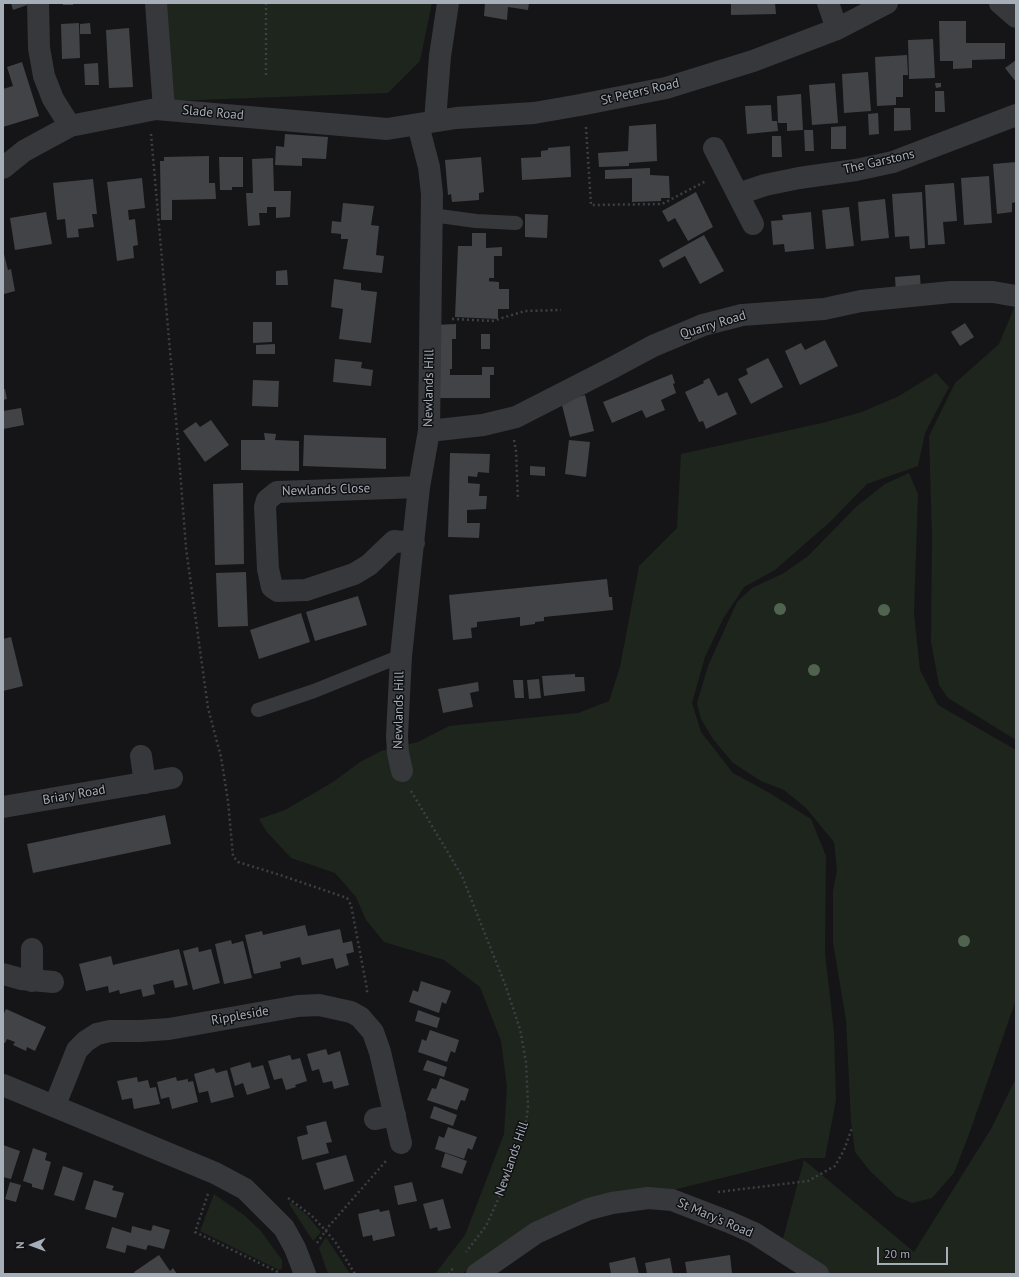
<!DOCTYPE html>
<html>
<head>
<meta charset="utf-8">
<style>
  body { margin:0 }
  #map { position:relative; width:1019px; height:1277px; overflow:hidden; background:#151517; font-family:"PT Sans",sans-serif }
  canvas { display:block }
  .frame { position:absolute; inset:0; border:4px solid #a6aeb7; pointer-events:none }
  .north { position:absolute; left:12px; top:1225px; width:40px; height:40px; -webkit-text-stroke:3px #101012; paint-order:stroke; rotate:269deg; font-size:11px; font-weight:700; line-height:16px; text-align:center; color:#a6aeb7 }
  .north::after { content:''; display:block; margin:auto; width:14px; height:18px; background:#a6aeb7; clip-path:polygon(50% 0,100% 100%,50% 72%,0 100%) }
  .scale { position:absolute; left:877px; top:1247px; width:71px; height:18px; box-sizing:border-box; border:2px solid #a6aeb7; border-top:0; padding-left:5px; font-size:12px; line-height:14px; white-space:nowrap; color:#a6aeb7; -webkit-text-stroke:3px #101012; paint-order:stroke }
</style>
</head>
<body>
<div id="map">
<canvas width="1019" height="1277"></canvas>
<div class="frame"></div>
<div class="north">N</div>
<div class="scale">20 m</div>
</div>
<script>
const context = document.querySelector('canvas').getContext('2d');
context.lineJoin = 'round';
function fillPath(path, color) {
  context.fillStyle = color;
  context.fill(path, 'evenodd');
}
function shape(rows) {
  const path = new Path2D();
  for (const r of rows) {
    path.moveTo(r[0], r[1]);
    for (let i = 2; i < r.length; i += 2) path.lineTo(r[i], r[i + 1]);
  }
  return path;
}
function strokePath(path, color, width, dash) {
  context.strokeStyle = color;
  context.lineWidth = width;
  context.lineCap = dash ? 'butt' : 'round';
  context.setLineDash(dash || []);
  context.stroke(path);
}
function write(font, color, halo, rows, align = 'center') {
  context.font = font + ' "PT Sans",sans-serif';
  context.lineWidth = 3;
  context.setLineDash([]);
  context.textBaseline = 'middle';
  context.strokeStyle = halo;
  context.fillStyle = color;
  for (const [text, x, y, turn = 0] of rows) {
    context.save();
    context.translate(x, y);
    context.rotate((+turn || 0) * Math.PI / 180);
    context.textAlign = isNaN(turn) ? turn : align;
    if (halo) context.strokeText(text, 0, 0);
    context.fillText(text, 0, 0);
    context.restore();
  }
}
fillPath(shape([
  [165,3,432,3,420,61,388,93,171,101],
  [1016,303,1016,740,948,698,939,685,931,642,932,536,929,436,955,383,999,344],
  [936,373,949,387,925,433,918,466,867,484,831,521,775,570,744,587,723,619,705,657,692,703,701,732,733,773,768,792,811,819,826,856,825,953,834,1032,836,1100,825,1158,803,1158,673,1190,619,1191,577,1203,504,1244,462,1274,435,1274,465,1235,504,1134,507,1087,501,1041,480,987,444,960,384,942,366,920,356,897,335,873,291,858,266,831,259,819,285,810,333,782,360,762,381,751,418,742,449,726,578,713,609,701,620,667,639,566,677,528,681,454,822,423,862,412,899,396],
  [909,473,918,494,914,613,920,670,938,705,1016,750,1016,1000,968,1137,954,1173,932,1198,912,1203,896,1196,870,1171,855,1152,851,1121,846,1020,833,942,833,891,837,870,834,842,806,808,784,790,761,781,733,763,713,739,701,719,697,703,708,666,737,602,752,588,784,573,808,556,857,506,885,484],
  [1016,1078,1016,1274,818,1274,780,1250,804,1160,914,1252,991,1129],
  [214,1194,244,1215,261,1231,282,1260,282,1269,279,1270,200,1231],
  [291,1202,307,1215,321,1232,313,1241,289,1204],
  [326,1237,350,1274,328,1274,319,1248]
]), '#1d251d');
fillPath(shape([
  [11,3,33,3,13,10],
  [63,3,73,3,73,5,63,5],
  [485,3,529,3,528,10,508,7,507,20,484,16],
  [731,3,775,3,776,14,731,15],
  [939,21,966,21,966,43,1005,43,1005,59,972,60,972,68,953,69,953,61,940,61],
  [79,23,80,58,62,59,61,24],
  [90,23,91,34,80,34,80,24],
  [129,28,133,87,109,88,106,30],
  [933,39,935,78,909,79,908,40],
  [907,55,908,75,903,75,903,97,896,97,896,105,877,106,875,57],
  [1016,60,1016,82,1005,68],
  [22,62,39,116,3,127,3,89,13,86,7,67],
  [98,63,99,85,85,85,84,64],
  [868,72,871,111,844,113,842,74],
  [835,83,838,123,812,125,809,85],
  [935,83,941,83,941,87,936,88],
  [935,91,944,91,945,112,935,112],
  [801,94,803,130,787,131,787,123,778,123,777,96],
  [771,105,772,121,777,121,778,131,747,134,745,106],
  [894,108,910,108,911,130,894,131],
  [878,113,879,134,869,135,868,114],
  [656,124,657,161,629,163,629,166,599,167,598,153,628,151,629,126],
  [846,126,846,149,831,149,831,127],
  [804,130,813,130,814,151,805,151],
  [285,134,328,137,326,159,302,158,302,166,275,165,276,146,284,147],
  [772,136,781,136,782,157,772,157],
  [570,146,571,177,522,180,521,158,541,157,541,151,548,150,548,148],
  [209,156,209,183,215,183,216,199,172,200,172,220,161,220,160,161,164,161,164,157],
  [219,157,243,157,243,187,232,187,232,190,220,190],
  [481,157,484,192,479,193,479,200,452,202,451,194,448,195,445,160],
  [273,158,274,191,291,191,290,217,276,218,276,207,267,207,267,213,259,213,260,225,248,226,246,193,253,193,252,159],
  [1016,162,1016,202,1012,203,1012,212,997,214,993,164],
  [650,168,650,175,669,176,670,198,661,198,661,201,632,202,632,178,605,179,605,170],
  [989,176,992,223,964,225,961,178],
  [142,178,145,208,128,210,129,220,135,219,138,245,133,246,134,258,117,261,107,182],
  [93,179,97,214,92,214,94,227,78,229,79,237,67,238,65,219,57,220,53,183],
  [954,183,957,221,943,222,945,244,928,245,925,185],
  [696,192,713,227,688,241,675,218,668,222,662,211],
  [922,192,925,248,910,249,909,236,895,237,892,194],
  [885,199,889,238,861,241,858,202],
  [343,203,374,206,371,225,379,226,376,255,384,256,382,273,343,269,348,239,341,239,341,234,331,233,332,221,341,222],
  [849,207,854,246,826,249,822,210],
  [46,212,52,244,15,250,10,218],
  [811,212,814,249,785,252,784,244,773,245,771,221,783,220,782,215],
  [525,214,548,215,547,238,525,237],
  [472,233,486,233,486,248,502,247,502,256,494,256,494,278,489,278,489,281,486,281,499,282,499,289,509,289,509,309,498,309,498,319,455,317,458,246,472,246],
  [704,235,724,271,700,284,685,256,663,268,659,260],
  [3,250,8,270,11,269,15,291,4,294],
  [287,270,288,285,276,285,276,271],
  [920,275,921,291,896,293,895,277],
  [334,279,361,283,361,290,377,292,371,343,339,339,343,309,331,307],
  [253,322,272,322,272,342,253,343],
  [965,323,974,337,960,346,951,332],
  [456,324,456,339,452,339,452,369,450,369,450,375,482,375,482,367,494,367,494,375,490,375,490,398,435,398,434,325],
  [481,334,490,334,490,349,481,349],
  [825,340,838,366,800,385,785,351,801,343,805,350],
  [275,344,275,354,256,354,256,345],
  [768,358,783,387,751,404,738,379,748,374,746,369],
  [335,359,362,362,361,368,373,370,371,386,333,382],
  [672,374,675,383,673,384,676,393,661,400,665,410,646,418,642,410,612,423,603,402],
  [709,378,718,396,727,392,737,414,706,429,703,421,699,422,685,392,704,383,703,381],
  [253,380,279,381,278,407,252,406],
  [3,389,5,389,7,399,3,400],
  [585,395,594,431,570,437,561,401],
  [21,408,24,425,3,429,3,411],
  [211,420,229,445,205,462,183,431,196,422,200,427],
  [264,433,276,434,275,440,299,441,299,471,241,470,241,440,265,440],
  [304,435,386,438,386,469,303,466],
  [569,440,590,442,586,477,565,474],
  [450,453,490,454,489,473,478,472,477,477,468,476,468,483,480,484,479,496,487,496,486,509,467,510,467,523,480,523,479,538,448,537],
  [530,466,545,467,545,476,530,475],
  [243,483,244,564,215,565,213,484],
  [246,572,248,626,218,627,216,573],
  [607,579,609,597,612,597,613,610,544,617,544,621,535,622,535,624,520,626,520,617,477,622,477,627,471,628,472,638,453,640,449,595],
  [358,596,367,625,315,641,306,612],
  [301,613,310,642,259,659,250,630],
  [11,637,23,686,3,691,3,639],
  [575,674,575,677,584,677,585,691,544,696,542,676],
  [539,679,541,698,529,699,527,680],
  [513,680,523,680,524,698,515,698],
  [478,682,479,691,470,693,473,707,443,713,438,689],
  [165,815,171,844,33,873,27,844],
  [305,925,308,936,340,929,343,943,352,941,354,952,346,954,349,965,336,969,333,958,302,965,300,957,280,962,281,968,254,974,245,935,262,931,263,935],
  [231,940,232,944,243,941,252,978,224,984,215,944],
  [198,947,199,952,211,949,220,983,193,990,183,951],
  [179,949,188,985,175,988,173,980,153,985,155,994,143,997,141,989,120,994,119,990,109,993,108,986,86,991,79,964,111,956,113,965],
  [421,981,451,991,446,1004,442,1002,439,1013,409,1002,413,990,418,992],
  [6,1009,46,1027,35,1051,27,1047,26,1051,13,1045,15,1042,7,1039,5,1043,3,1043,3,1015],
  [418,1010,440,1018,437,1028,415,1021],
  [430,1030,459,1040,455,1053,451,1051,447,1062,418,1052,422,1039,426,1041],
  [326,1049,328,1055,340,1051,349,1085,334,1089,332,1081,323,1083,319,1069,312,1071,307,1054],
  [290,1055,292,1060,300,1058,307,1081,295,1085,296,1087,286,1090,282,1078,274,1080,268,1061],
  [427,1060,447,1067,444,1077,423,1070],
  [250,1062,252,1068,263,1065,270,1088,247,1095,243,1083,235,1086,230,1068],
  [214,1068,216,1073,227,1070,234,1097,211,1103,208,1091,199,1093,194,1074],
  [137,1077,138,1082,148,1080,150,1088,156,1087,160,1104,134,1109,132,1098,122,1100,117,1081],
  [176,1077,177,1081,188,1079,188,1082,193,1081,198,1102,172,1109,169,1097,161,1099,157,1082],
  [440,1078,469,1089,465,1101,461,1100,457,1110,427,1100,432,1088,436,1089],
  [434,1106,457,1115,453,1126,430,1118],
  [326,1121,332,1142,326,1143,329,1153,302,1160,297,1137,308,1134,306,1126],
  [448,1127,477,1137,472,1150,468,1148,464,1159,435,1149,439,1136,444,1138],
  [3,1145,20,1151,11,1179,3,1177],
  [33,1148,47,1153,45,1160,51,1162,43,1190,32,1187,32,1184,23,1181],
  [445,1153,467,1161,462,1174,441,1167],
  [346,1155,354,1181,324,1190,316,1163],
  [63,1166,83,1173,74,1201,54,1195],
  [94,1180,114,1186,112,1190,124,1193,116,1218,85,1209],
  [10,1182,21,1185,16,1202,5,1199],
  [412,1182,417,1201,398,1205,394,1186],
  [443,1199,451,1228,438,1231,437,1227,430,1229,423,1204],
  [379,1209,380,1212,389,1210,395,1236,373,1241,372,1235,363,1237,358,1214],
  [153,1225,170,1230,164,1249,148,1245,146,1250,127,1245,125,1253,106,1248,112,1227,131,1233,132,1226,151,1231],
  [159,1255,170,1271,173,1268,177,1274,135,1274,134,1272],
  [730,1255,732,1273,687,1274,685,1262],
  [635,1257,639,1274,611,1274,609,1263],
  [670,1258,673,1274,647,1274,645,1263]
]), '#414347');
strokePath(shape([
  [266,75,266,3],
  [586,127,591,205,662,204,706,181],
  [151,134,177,431,186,548,208,708,221,757,228,801,233,856,238,862,280,875,347,898,351,905,367,989,367,995],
  [452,319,492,321,525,311,561,310],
  [514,440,516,451,518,500],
  [411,791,462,876,506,987,520,1029,526,1062,528,1106,525,1130,507,1180,486,1226,466,1252],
  [718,1192,808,1181,835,1166,844,1150,852,1128],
  [208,1194,195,1232,280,1273],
  [288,1198,312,1216,326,1231,336,1243,355,1274],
  [317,1243,329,1226,386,1161],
  [448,1274,454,1267]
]), '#3c3f43', 2.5, [2, 3]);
strokePath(shape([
  [432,215,476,221,516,223],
  [258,710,314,691,401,656]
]), '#36383c', 14);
strokePath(shape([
  [38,3,39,48,44,76,53,99,70,126],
  [156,3,164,109],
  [828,3,837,29],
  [1000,3,1016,17],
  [435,121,440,56,448,3],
  [714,148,753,224],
  [3,168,24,151,70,126,156,109,387,129,456,118,534,113,580,105,666,88,753,61,837,29,887,3],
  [738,194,765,185,799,178,856,170,893,162,1016,115],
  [429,431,483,425,516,417,612,368,653,346,703,325,742,315,824,309,861,301,951,292,993,292,1016,296],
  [414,543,394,541,369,565,354,574,306,590,278,591,272,587,268,569,265,507,267,500,277,492,419,487],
  [141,756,145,783],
  [402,771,398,753,397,736,401,656,419,487,429,431,432,194,429,167,418,125],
  [3,807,172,778],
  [32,949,32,981],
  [3,974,21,979,53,982],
  [3,1085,215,1173,245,1189,284,1228,295,1248,305,1274],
  [55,1105,77,1050,86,1041,97,1034,110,1031,140,1031,169,1029,298,1006,319,1005,351,1012,360,1017,373,1032,380,1052,401,1143],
  [375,1119,395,1115],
  [477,1274,536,1233,562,1221,589,1209,612,1203,648,1198,672,1200,729,1222,754,1233,818,1274]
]), '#36383c', 22);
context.fillStyle = '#50634f';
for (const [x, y] of [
  [780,609],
  [884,610],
  [814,670],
  [964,941]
]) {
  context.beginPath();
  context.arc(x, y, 6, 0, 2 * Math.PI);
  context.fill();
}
write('13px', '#a6aeb7', '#101012', [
  ["St Peters Road",640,92,-13],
  ["Slade Road",213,113,5],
  ["The Garstons",879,162,-13],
  ["Quarry Road",713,325,-17],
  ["Newlands Hill",429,388,-89],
  ["Newlands Close",326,490,-2],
  ["Newlands Hill",399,710,-89],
  ["Briary Road",74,795,-10],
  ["Rippleside",240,1016,-10],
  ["Newlands Hill",512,1159,-71],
  ["St Mary's Road",715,1218,23]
]);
</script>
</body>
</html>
